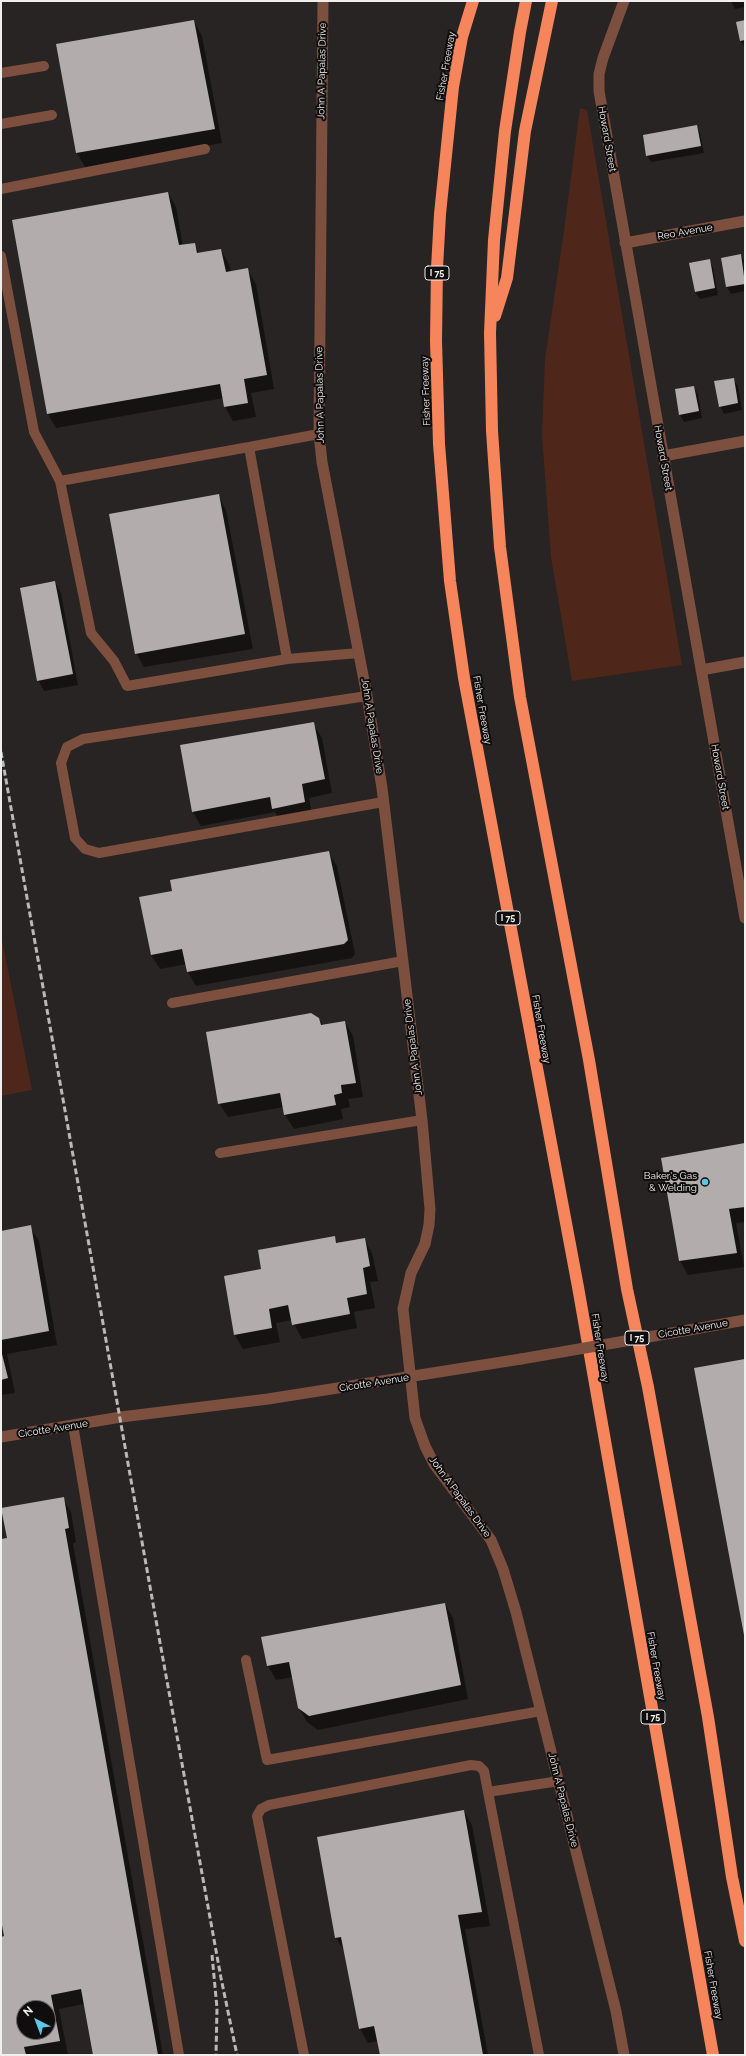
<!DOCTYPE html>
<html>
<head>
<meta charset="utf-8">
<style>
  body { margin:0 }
  #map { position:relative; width:746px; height:2056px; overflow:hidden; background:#272423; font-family:Raleway,sans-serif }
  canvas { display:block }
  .frame { position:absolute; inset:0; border:2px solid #f1efee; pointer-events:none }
  .north { position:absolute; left:16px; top:2000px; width:40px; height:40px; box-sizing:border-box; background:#0f0d0d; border:1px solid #696767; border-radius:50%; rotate:318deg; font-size:11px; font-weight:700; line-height:16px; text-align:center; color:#f1efee }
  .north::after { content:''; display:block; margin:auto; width:14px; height:18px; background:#5cc7e7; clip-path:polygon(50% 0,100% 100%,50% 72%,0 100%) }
</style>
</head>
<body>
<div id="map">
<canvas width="746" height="2056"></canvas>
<div class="frame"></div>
<div class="north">N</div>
</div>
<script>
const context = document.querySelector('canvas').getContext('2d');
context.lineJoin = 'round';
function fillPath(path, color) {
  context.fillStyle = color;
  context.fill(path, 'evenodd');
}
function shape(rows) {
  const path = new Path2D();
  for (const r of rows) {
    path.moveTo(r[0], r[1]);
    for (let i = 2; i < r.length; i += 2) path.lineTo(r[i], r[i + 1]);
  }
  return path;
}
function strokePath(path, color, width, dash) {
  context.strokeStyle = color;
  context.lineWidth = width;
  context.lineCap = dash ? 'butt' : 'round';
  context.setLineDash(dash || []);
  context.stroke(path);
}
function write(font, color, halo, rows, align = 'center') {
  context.font = font + ' Raleway,sans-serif';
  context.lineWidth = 4;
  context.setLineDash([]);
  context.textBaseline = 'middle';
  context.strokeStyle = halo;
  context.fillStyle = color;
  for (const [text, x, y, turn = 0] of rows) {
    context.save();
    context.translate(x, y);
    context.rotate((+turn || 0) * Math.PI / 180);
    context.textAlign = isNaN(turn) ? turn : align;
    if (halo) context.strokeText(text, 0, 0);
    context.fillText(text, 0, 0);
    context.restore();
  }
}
fillPath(shape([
  [580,108,587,110,682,665,572,681,551,557,542,435,545,359,564,231],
  [1,935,32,1090,1,1096]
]), '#4e271a');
fillPath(shape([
  [731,1,745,1,745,7,735,9],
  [194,21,202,36,222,143,85,167,77,153,57,45],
  [745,21,745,47,740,40],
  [696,126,700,133,704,153,651,162,647,155],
  [168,193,176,207,183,246,194,244,200,254,221,250,229,264,231,272,247,269,256,284,274,389,251,393,256,417,233,421,225,407,224,398,56,428,48,414,13,221],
  [741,255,745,263,745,291,731,294,727,287,722,259],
  [709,260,713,267,718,295,700,299,695,292],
  [733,379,738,386,742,410,724,414,720,406],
  [694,387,698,394,702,418,684,422,680,415],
  [218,495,226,510,253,649,144,667,136,653],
  [55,582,61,593,78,685,44,691,38,680],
  [313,723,322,738,332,793,309,798,312,816,281,822,275,812,201,826,193,812,181,746],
  [328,852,337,866,355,954,352,958,196,986,188,972,187,964,160,969,151,955,173,892],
  [319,1019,323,1026,345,1022,353,1036,363,1097,348,1099,350,1107,341,1109,343,1119,294,1129,285,1115,284,1107,228,1117,219,1103],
  [745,1144,745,1222,736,1223,744,1267,688,1275,680,1261,662,1159],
  [30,1227,39,1241,57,1345,7,1354,15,1393,1,1395,1,1232],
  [334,1237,338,1244,364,1239,372,1253,378,1281,370,1282,375,1308,354,1312,357,1328,302,1339,292,1320,276,1323,280,1342,243,1349,235,1335,225,1277,262,1269],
  [63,1498,71,1512,76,1542,73,1544,163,2055,94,2055,84,2004,59,2009,68,2055,1,2055,1,1938,5,1937,1,1915,1,1540,8,1539],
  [24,2008,48,2008,48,2032,24,2032],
  [445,1604,453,1618,468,1699,318,1730,307,1722,299,1708,293,1677,276,1680,268,1666],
  [464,1811,472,1825,490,1926,465,1929,488,2055,381,2055,378,2041,368,2043,360,2029,345,1952,336,1938]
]), '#0007');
fillPath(shape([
  [194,20,215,129,76,153,56,44],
  [745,20,745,40,740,41,736,22],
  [697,125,701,146,646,156,643,135],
  [168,192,179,245,195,243,197,253,221,249,226,272,248,268,267,375,244,379,248,403,224,407,220,384,47,414,12,220],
  [741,254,745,284,726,287,721,258],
  [710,259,715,288,695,292,689,263],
  [734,378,738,403,719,407,714,381],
  [694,386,699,411,679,415,675,389],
  [219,494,245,634,135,654,109,514],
  [55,581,73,674,37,681,20,588],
  [314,722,325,779,302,784,305,802,272,809,270,797,192,812,180,745],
  [329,851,348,940,344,944,187,972,182,949,151,955,139,897,172,891,170,880],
  [311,1013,319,1018,321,1025,345,1021,356,1083,341,1085,342,1093,334,1095,336,1105,284,1115,280,1093,218,1104,206,1032],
  [745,1143,745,1207,729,1209,737,1253,679,1261,661,1158],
  [31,1225,49,1331,1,1340,1,1231],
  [335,1236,336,1243,365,1238,370,1266,363,1268,367,1294,347,1298,350,1314,292,1325,288,1305,269,1309,272,1328,234,1335,224,1276,261,1269,258,1250],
  [1,1350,8,1378,1,1380],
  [745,1359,745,1635,744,1635,694,1368],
  [64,1497,69,1528,65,1529,158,2055,93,2055,81,1989,51,1995,60,2041,24,2047,26,2055,1,2055,1,1937,4,1936,1,1920,1,1539,7,1538,1,1508],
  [24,2008,48,2008,48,2032,24,2032],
  [445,1603,461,1685,309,1716,298,1708,289,1662,267,1666,261,1637],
  [464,1810,482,1912,458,1915,483,2055,380,2055,374,2026,359,2029,341,1937,335,1938,317,1837]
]), '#b2adac');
strokePath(shape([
  [1,73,44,66],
  [1,124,52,115],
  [1,189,205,149],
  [1,256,34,432,60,481],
  [249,447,60,481,91,633,114,661,127,686,287,659,359,653],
  [287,659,249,447,319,434],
  [367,696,83,739,67,747,61,763,75,838,85,849,99,853,383,802],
  [172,1003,403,961],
  [220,1153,422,1120],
  [73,1425,179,2055],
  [246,1660,267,1760,541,1711],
  [488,1792,539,2055],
  [304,2055,257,1816,261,1809,269,1805,471,1765,479,1766,484,1771,488,1792,559,1781]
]), '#7d4f3f', 10);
strokePath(shape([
  [323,1,319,434,322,462,367,696,382,788,422,1120,430,1209,429,1225,425,1244,411,1273,403,1309,415,1418,425,1446,434,1464,491,1540,503,1569,516,1612,616,2011,624,2055],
  [624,1,603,58,599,74,599,91,745,918],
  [625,243,745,221],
  [663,456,745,441],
  [701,670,745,662]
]), '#7d4f3f', 11);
strokePath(shape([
  [689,1330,745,1320],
  [1,1437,121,1417,268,1399,521,1359]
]), '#7d4f3f', 11);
strokePath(shape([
  [473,1,462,37,453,87,440,214,437,268,436,341,439,444,450,581,464,678,578,1287,713,2055],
  [526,1,520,32,505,131,494,240,490,333,492,431,500,547,520,697,589,1060,627,1289,648,1387,708,1717,732,1877,745,1941],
  [495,316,507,278,525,131,552,1]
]), '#f6855c', 12);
strokePath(shape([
  [1,752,159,1637,221,1978,237,2055],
  [212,1955,217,2008,216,2055]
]), '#bbb9b8', 3, [6, 3]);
strokePath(shape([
  [521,1359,689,1330]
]), '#7d4f3f', 11);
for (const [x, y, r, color] of [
  [705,1182,4,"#5cc7e7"]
]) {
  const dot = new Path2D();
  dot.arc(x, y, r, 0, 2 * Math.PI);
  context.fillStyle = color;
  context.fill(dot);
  strokePath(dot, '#0f0d0d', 1.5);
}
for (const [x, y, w] of [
  [437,273,24],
  [508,918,24],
  [637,1338,24],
  [653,1717,24]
]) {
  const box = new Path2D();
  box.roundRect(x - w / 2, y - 7, w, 14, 3);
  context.fillStyle = '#0f0d0d';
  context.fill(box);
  strokePath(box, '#f1efee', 1);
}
write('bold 9px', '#f1efee', null, [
  ["I 75",437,273],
  ["I 75",508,918],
  ["I 75",637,1338],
  ["I 75",653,1717]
]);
write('10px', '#f1efee', '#0f0d0d', [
  ["Fisher Freeway",446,66,-80],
  ["John A Papalas Drive",322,71,-89],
  ["Howard Street",607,139,80],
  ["Reo Avenue",685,232,-10],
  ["Fisher Freeway",426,391,-92],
  ["John A Papalas Drive",320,395,-91],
  ["Howard Street",663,458,80],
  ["Fisher Freeway",482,710,80],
  ["John A Papalas Drive",372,726,81],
  ["Howard Street",720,777,80],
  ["Fisher Freeway",541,1029,80],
  ["John A Papalas Drive",413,1047,-97],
  ["Cicotte Avenue",693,1329,-10],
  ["Fisher Freeway",600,1348,81],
  ["Cicotte Avenue",374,1383,-9],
  ["Cicotte Avenue",53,1429,-9],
  ["John A Papalas Drive",460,1497,54],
  ["Fisher Freeway",656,1666,80],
  ["John A Papalas Drive",563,1800,76],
  ["Fisher Freeway",713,1985,80]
]);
write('10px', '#f1efee', '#0f0d0d', [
  ["Baker's Gas",697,1176],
  ["& Welding",697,1188]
], 'right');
</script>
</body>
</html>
